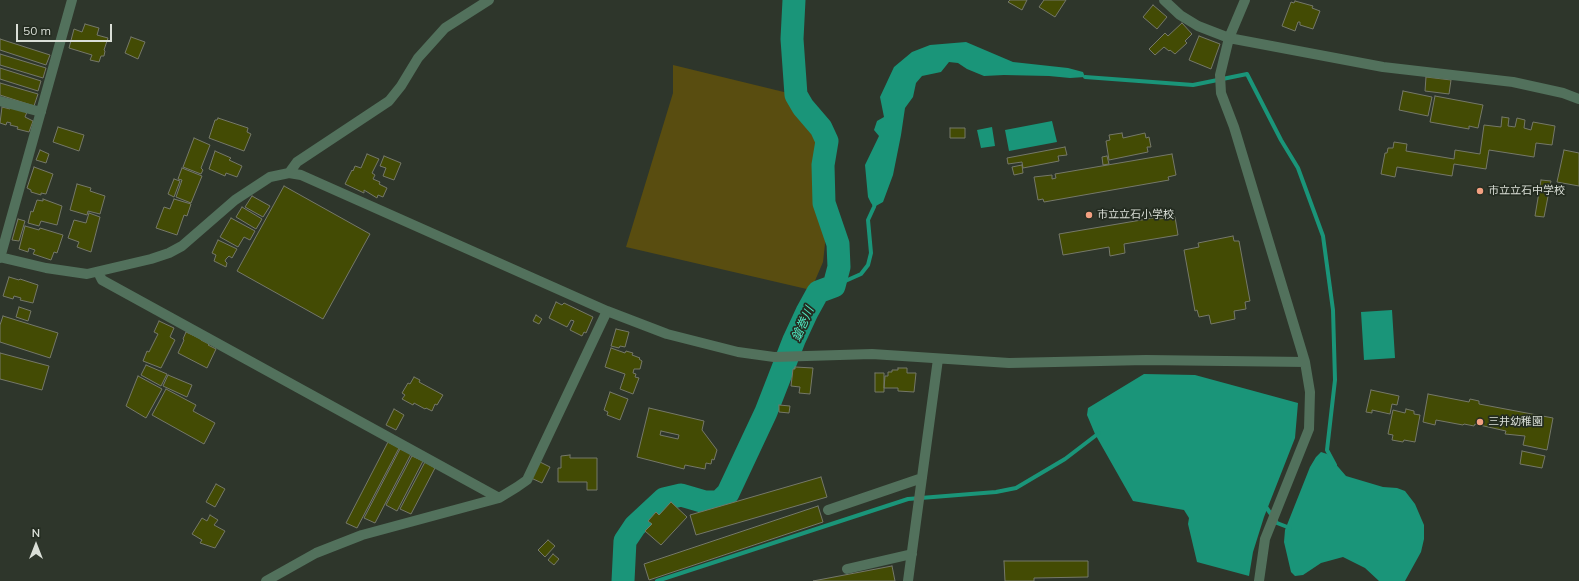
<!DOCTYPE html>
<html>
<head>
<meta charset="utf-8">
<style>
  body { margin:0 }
  #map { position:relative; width:1579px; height:581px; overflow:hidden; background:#2e362b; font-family:Mulish,sans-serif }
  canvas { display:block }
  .north { position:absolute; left:16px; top:525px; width:40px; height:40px; -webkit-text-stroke:3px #242c21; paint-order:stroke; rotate:0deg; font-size:11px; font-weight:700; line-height:16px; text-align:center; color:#dadfd7 }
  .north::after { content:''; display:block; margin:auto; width:14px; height:18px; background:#dadfd7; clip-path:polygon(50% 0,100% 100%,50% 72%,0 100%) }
  .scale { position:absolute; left:16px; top:24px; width:96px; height:18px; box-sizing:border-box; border:2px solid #dadfd7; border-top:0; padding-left:5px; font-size:12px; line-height:14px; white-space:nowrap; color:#dadfd7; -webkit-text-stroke:3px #242c21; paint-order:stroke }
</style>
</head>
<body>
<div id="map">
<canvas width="1579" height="581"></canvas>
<div class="north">N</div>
<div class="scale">50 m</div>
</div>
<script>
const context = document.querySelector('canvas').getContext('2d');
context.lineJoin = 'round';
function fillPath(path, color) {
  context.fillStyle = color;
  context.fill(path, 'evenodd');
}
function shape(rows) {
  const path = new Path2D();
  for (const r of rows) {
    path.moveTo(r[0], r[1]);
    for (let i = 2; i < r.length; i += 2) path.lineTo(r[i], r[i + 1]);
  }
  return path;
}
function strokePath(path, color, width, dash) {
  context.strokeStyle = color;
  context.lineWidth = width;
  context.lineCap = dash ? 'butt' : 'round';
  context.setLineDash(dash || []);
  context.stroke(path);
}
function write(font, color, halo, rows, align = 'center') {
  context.font = font + ' Mulish,"Noto Sans JP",sans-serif';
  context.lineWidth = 3.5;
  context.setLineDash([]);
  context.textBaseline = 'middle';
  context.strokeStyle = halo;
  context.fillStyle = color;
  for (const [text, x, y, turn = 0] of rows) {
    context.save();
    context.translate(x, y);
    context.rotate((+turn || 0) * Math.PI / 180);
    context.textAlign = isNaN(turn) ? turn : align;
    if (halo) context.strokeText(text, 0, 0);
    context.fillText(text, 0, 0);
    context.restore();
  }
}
fillPath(shape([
  [673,65,788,93,798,110,816,132,820,147,816,179,826,235,823,262,811,290,626,247,673,93]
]), '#594d10');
fillPath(shape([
  [966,42,1013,62,1068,68,1083,72,1085,77,1070,78,1049,76,1004,75,984,76,967,69,958,63,949,62,941,72,922,76,916,83,913,97,905,108,901,135,893,175,883,202,874,207,871,203,868,197,865,165,879,136,874,130,877,121,884,117,880,97,894,67,912,52,930,45],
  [1052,121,1057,142,1009,151,1005,130],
  [992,127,995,146,981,148,977,130],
  [1392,310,1395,358,1364,360,1361,312],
  [1144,374,1195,375,1298,403,1295,438,1264,517,1253,552,1249,576,1197,562,1188,524,1189,518,1184,510,1133,501,1095,434,1087,415,1088,408],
  [1321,452,1327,454,1346,476,1383,487,1397,488,1405,491,1415,504,1424,525,1424,539,1421,552,1405,581,1379,581,1365,568,1343,557,1321,563,1303,575,1295,576,1291,572,1284,542,1285,530,1310,467,1316,457]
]), '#1a9579');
strokePath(shape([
  [1085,77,1193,85,1247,74,1281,140,1298,168,1323,236,1333,310,1335,380,1327,450,1335,465],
  [834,286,861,274,868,265,871,253,868,220,874,207,875,202],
  [1264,504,1277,523,1290,528],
  [657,581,908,499,996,492,1016,488,1065,459,1099,433]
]), '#1a9579', 4);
strokePath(shape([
  [623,581,625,541,635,526,664,499,681,495,705,502,719,502,728,493,766,412,794,340,807,312,818,292,834,286,839,267,838,244,824,203,823,165,827,141,821,128,803,107,796,95,792,39,794,0]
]), '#1a9579', 23);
const building = shape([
  [1010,0,1027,0,1022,10,1008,2,1010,0],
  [1044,0,1066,0,1055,17,1039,7,1044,0],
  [1295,1,1313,6,1312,8,1320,11,1313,29,1300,25,1300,22,1298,22,1295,31,1282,26,1291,2,1294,3,1295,1],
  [1153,5,1167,17,1157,29,1143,17,1153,5],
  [1182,23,1192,34,1185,41,1187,43,1175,54,1170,50,1169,51,1164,47,1155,55,1149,49,1165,33,1168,36,1182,23],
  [85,24,99,28,97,35,108,38,104,50,105,51,104,56,101,56,99,62,90,60,92,55,69,48,74,29,82,32,85,24],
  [1199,36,1220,44,1211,69,1189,60,1199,36],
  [131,37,145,42,138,59,125,53,131,37],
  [0,39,50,55,46,65,0,50,0,39],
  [0,54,46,68,43,78,0,65,0,54],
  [0,68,41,81,38,91,0,79,0,68],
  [1426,77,1451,80,1449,94,1425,91,1426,77],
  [0,83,38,94,34,106,0,95,0,83],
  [1403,91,1432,97,1428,116,1399,110,1403,91],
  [1435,96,1483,105,1478,128,1469,126,1469,129,1430,122,1435,96],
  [2,107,10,109,11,107,27,112,25,117,33,121,29,132,17,129,18,127,10,125,11,123,7,122,6,125,0,123,2,107],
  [1502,117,1509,118,1508,126,1515,127,1517,118,1525,120,1524,128,1531,130,1533,122,1555,126,1552,145,1536,143,1534,157,1489,150,1486,169,1454,164,1452,176,1397,167,1395,177,1381,174,1385,153,1387,153,1388,148,1393,148,1394,142,1407,144,1406,151,1454,159,1455,150,1480,154,1484,125,1501,127,1502,117],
  [218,118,248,128,247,132,251,134,244,151,209,138,215,120,217,120,218,118],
  [58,127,84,135,79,151,53,142,58,127],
  [950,128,965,128,965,138,950,138,950,128],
  [1122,133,1123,138,1145,133,1146,138,1149,137,1151,147,1147,147,1148,152,1109,160,1106,141,1110,140,1109,135,1122,133],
  [194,138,210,145,201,168,203,170,201,174,183,167,194,138],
  [1065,147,1067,155,1058,156,1059,161,1023,168,1022,162,1008,164,1007,158,1065,147],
  [40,150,49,154,46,163,36,160,40,150],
  [1564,150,1579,153,1579,186,1557,182,1564,150],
  [215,151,231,158,229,160,242,166,237,177,226,173,225,176,209,169,215,151],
  [367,154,379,159,372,173,375,175,373,179,380,182,379,184,387,188,383,197,378,195,377,198,364,190,364,193,345,184,352,170,353,171,355,166,361,168,367,154],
  [1172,154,1176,175,1168,177,1169,180,1044,202,1043,199,1038,200,1034,177,1052,175,1052,179,1056,178,1055,174,1172,154],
  [384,156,401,163,394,180,383,176,386,168,380,166,384,156],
  [1107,156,1109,164,1103,165,1102,157,1107,156],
  [1022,165,1023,173,1014,175,1012,167,1022,165],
  [34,167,53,174,46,194,41,193,41,195,31,192,31,190,27,188,34,167],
  [182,168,202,176,191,203,176,197,182,180,178,179,182,168],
  [174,179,180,181,174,197,168,194,174,179],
  [1541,180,1551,181,1544,217,1535,216,1541,180],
  [77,184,91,188,90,191,105,196,100,214,88,211,87,215,70,210,77,184],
  [284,186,370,234,323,319,237,271,284,186],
  [252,196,270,206,263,217,245,207,252,196],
  [43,199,62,206,57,225,41,221,39,226,28,223,31,211,33,212,37,200,43,201,43,199],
  [174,199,191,204,187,216,184,215,177,235,156,228,164,207,170,209,174,199],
  [242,207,262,219,256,229,236,217,242,207],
  [89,213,100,217,91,252,77,247,79,242,68,238,74,220,86,223,89,213],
  [1159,217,1159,219,1175,217,1178,235,1124,244,1125,253,1110,256,1109,247,1063,255,1059,234,1159,217],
  [231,218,255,231,250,240,244,237,238,247,220,237,231,218],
  [18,219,25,221,19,241,12,240,18,219],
  [25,226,39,230,40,228,63,235,57,253,54,252,51,260,33,254,35,250,29,248,28,252,19,249,25,226],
  [1233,236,1234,241,1239,241,1250,301,1245,302,1246,309,1234,311,1235,319,1211,324,1209,315,1199,317,1197,310,1195,311,1184,250,1199,247,1198,243,1233,236],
  [218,240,237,249,232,258,229,256,226,259,225,261,227,263,226,267,214,261,216,255,212,253,218,240],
  [9,277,19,280,20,279,38,285,33,303,20,300,21,298,14,296,13,299,3,296,9,277],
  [556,302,562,305,564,303,593,317,586,333,584,332,582,336,570,330,574,321,571,320,567,327,549,318,556,302],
  [19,307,31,311,28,321,16,317,19,307],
  [536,315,542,319,539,324,533,321,536,315],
  [3,316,58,333,50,358,0,342,0,325,3,316],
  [159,321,174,328,170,337,175,340,161,368,143,361,147,351,149,352,158,334,154,332,159,321],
  [616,329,629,332,625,347,620,346,619,348,611,346,616,329],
  [186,332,201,339,201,340,209,344,208,345,216,349,207,368,178,353,184,340,183,339,186,332],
  [611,348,625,353,626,351,633,353,632,355,640,358,639,359,642,361,640,369,634,369,633,373,636,374,635,377,639,378,633,394,620,389,625,374,605,367,611,348],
  [0,353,49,366,42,390,0,379,0,353],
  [146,365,167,374,161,386,141,375,146,365],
  [795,367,813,368,810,394,799,393,800,387,791,386,793,369,795,369,795,367],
  [898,368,907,368,907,373,916,373,914,392,898,391,898,388,884,388,885,376,888,376,888,372,892,372,892,370,898,370,898,368],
  [875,373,884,373,884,392,875,392,875,373],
  [168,375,192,385,187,397,163,386,168,375],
  [138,376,162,389,146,418,126,406,138,376],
  [414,377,420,380,419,382,443,395,437,405,435,404,432,411,426,408,425,409,414,403,413,405,402,399,405,395,402,393,408,383,410,384,414,377],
  [166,389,196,405,193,411,215,423,204,444,152,415,166,389],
  [1371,390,1399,396,1397,405,1392,404,1390,414,1372,410,1372,413,1366,412,1371,390],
  [610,392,628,399,620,420,607,415,608,412,604,410,610,392],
  [1428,394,1469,402,1470,399,1479,401,1479,404,1553,418,1547,450,1523,445,1525,436,1505,434,1506,431,1475,424,1474,426,1464,424,1463,425,1436,420,1435,425,1423,422,1428,394],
  [779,405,790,406,789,413,779,412,779,405],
  [649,408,704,421,702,430,717,450,714,460,712,459,711,464,706,463,705,469,685,465,684,469,637,457,649,408],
  [661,431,679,435,678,439,660,435,661,431],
  [394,409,404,415,396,430,386,425,394,409],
  [1406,409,1414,411,1414,414,1420,415,1415,442,1404,440,1403,442,1392,440,1393,435,1388,434,1393,410,1405,413,1406,409],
  [388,442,399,448,357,528,346,523,388,442],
  [400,449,411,454,375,523,364,518,400,449],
  [1522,451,1545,456,1542,468,1520,464,1522,451],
  [570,455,570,458,597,458,597,490,587,490,587,482,558,482,558,468,561,468,561,456,570,455],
  [412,456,423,461,397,511,386,505,412,456],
  [425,462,435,468,411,514,400,509,425,462],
  [540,462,550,467,542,483,531,478,540,462],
  [821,477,827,497,696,535,690,515,821,477],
  [216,484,225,489,215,507,206,502,216,484],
  [671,502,687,517,661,545,645,531,652,524,648,521,656,512,659,515,671,502],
  [818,506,823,522,649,580,644,564,818,506],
  [210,515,218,520,214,525,225,531,215,548,200,543,202,540,192,534,202,518,207,521,210,515],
  [548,540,555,546,545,557,538,550,548,540],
  [553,554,559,559,554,565,548,560,553,554],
  [1004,561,1088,561,1088,577,1034,578,1034,581,1005,581,1004,561],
  [892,566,895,581,813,581,892,566]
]);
fillPath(building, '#434b04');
strokePath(building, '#757869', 1);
strokePath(shape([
  [1164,0,1180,15,1198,26,1229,38,1383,67,1513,82,1563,93,1579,99],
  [1245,0,1229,38,1220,75,1221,93,1234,127,1305,362,1310,392,1309,429,1265,539,1259,581],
  [0,101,41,112],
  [289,173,297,162,389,101,401,86,418,58,445,28,489,0],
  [0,257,46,268,87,274,151,259,169,253,182,246,235,200,270,177,289,173,301,175,607,311,667,334,738,352,774,357,872,354,1009,363,1146,360,1305,362],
  [0,258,72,0],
  [98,272,102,280,499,498],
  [828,510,922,478],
  [847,569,912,554],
  [266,581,316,553,362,535,499,498,517,487,527,480,607,311],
  [908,581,938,359]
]), '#52715c', 10);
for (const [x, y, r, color] of [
  [1480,191,4,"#f2a081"],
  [1089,215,4,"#f2a081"],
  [1480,422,4,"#f2a081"]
]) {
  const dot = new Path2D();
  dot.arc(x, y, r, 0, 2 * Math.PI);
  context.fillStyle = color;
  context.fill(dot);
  strokePath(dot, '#242c21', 1.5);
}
write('11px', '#dadfd7', '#242c21', [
  ["市立立石中学校",1488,191],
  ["市立立石小学校",1097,215],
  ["三井幼稚園",1488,422]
], 'left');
write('italic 12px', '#51e9c3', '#242c21', [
  ["鎗巻川",803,324,-66]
]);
</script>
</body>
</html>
